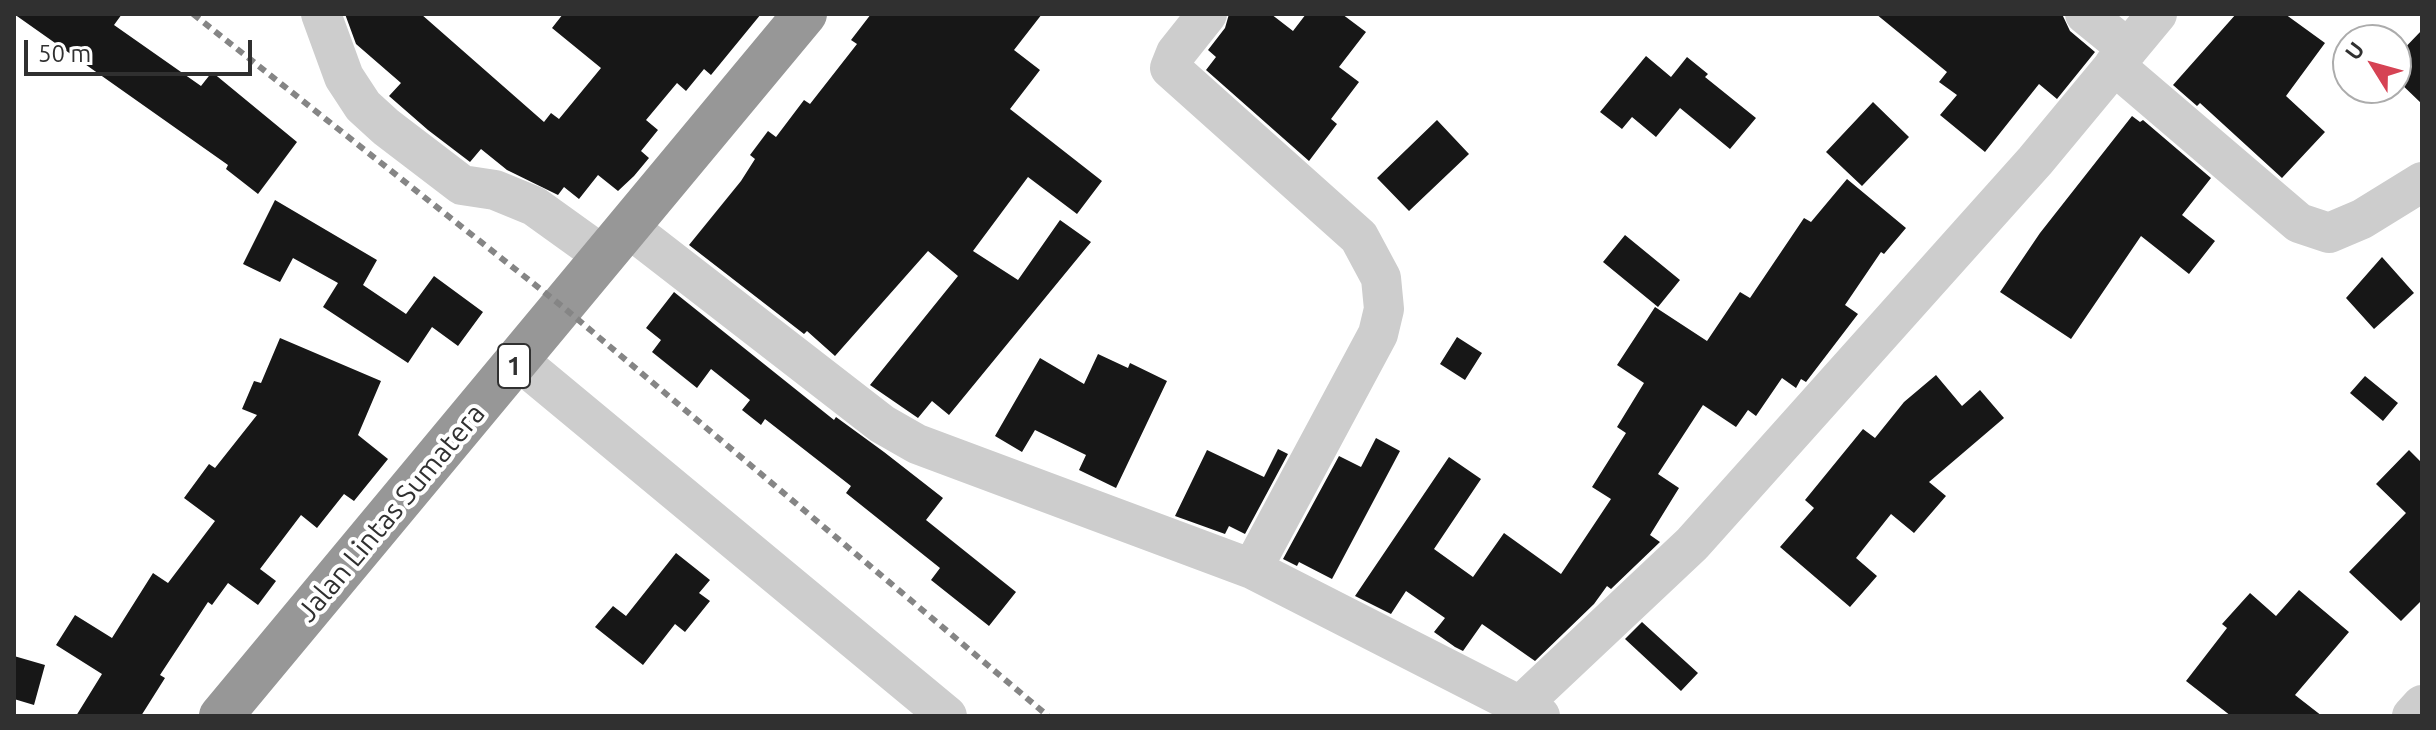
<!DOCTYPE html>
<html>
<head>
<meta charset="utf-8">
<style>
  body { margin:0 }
  #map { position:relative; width:2436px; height:730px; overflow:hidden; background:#fff; font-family:Ubuntu,sans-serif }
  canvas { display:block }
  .frame { position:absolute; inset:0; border:16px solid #303030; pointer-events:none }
  .north { position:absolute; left:2332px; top:24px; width:80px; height:80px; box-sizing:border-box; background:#fff; border:2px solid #acacac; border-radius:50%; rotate:307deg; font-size:22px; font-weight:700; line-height:32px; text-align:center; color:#303030 }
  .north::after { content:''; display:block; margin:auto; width:28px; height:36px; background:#d64354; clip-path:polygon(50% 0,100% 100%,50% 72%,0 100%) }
  .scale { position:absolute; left:24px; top:40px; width:228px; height:36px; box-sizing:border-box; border:4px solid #303030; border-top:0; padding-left:10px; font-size:24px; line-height:28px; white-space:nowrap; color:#303030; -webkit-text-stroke:6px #fff; paint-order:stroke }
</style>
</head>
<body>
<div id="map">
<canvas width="2436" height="730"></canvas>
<div class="frame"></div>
<div class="north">U</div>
<div class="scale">50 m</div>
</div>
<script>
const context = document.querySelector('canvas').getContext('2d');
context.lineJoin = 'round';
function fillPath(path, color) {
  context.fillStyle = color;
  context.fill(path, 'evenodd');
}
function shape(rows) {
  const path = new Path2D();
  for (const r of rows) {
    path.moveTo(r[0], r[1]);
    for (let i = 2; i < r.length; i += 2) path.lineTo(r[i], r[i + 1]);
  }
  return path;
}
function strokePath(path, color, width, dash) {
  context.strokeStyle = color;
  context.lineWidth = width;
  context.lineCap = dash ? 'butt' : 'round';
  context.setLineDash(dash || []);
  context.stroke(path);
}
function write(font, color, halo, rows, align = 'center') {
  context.font = font + ' Ubuntu,sans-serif';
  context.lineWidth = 8;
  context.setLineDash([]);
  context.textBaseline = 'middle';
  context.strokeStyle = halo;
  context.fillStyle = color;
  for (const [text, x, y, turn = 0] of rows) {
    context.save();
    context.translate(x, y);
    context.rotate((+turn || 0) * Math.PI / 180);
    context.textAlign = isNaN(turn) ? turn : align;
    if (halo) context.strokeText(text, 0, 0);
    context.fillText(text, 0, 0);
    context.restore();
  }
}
fillPath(shape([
  [14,14,122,14,114,25,201,86,212,72,297,142,258,194,226,169,228,165],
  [345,14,421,14,544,122,551,113,559,119,601,68,552,28,563,14,761,14,711,75,704,69,686,91,677,83,646,120,658,130,641,151,649,158,634,176,618,191,598,175,579,199,564,187,558,195,507,170,481,149,470,162,428,130,389,96,401,83,356,44],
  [871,14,1042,14,1014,50,1040,70,1010,109,1102,181,1077,214,1028,177,973,251,1018,280,1060,220,1091,242,949,415,932,401,918,418,870,385,958,276,928,251,835,356,807,331,804,334,689,245,741,181,755,159,750,155,768,131,776,137,804,100,810,104,857,44,851,40],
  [1229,14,1271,14,1293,31,1306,14,1342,14,1366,32,1339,67,1359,82,1331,119,1337,124,1309,161,1206,70,1216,57,1208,50,1225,28],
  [1876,14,2062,14,2070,31,2095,52,2057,99,2039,84,1985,152,1940,115,1957,95,1939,82,1947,72],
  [2236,14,2285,14,2325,43,2286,96,2325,132,2282,178,2200,103,2197,106,2173,85],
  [2422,30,2422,104,2396,79,2396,57],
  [1646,56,1671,77,1687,57,1708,74,1705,77,1756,118,1730,149,1680,108,1656,137,1632,117,1622,129,1600,112],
  [1873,102,1909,137,1862,186,1826,152],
  [2132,116,2140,122,2143,120,2211,178,2182,215,2215,241,2189,274,2141,236,2071,339,2000,292,2040,233],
  [1437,120,1469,154,1409,211,1377,178],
  [1847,179,1906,228,1884,254,1881,252,1845,305,1858,314,1806,382,1801,379,1796,388,1782,378,1756,416,1748,410,1736,427,1703,405,1658,474,1679,488,1650,535,1660,542,1611,589,1607,586,1594,604,1535,661,1482,624,1463,651,1455,647,1434,632,1445,618,1406,591,1391,614,1355,596,1449,457,1481,479,1434,549,1473,577,1504,533,1561,574,1611,499,1592,487,1626,433,1617,427,1644,383,1617,365,1655,307,1707,341,1740,292,1750,298,1804,218,1811,222],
  [275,200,377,260,363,285,406,314,434,276,483,312,458,346,432,327,408,363,323,307,338,283,293,258,280,282,243,264],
  [1625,235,1680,280,1658,307,1603,262],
  [2382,257,2414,293,2374,329,2346,298],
  [674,292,834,420,836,417,884,452,943,498,926,520,1016,592,989,626,931,580,940,568,846,493,851,486,765,419,761,425,742,410,750,400,711,369,697,388,652,352,661,340,646,328],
  [1457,337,1482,353,1465,380,1440,364],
  [280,338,381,381,358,435,388,459,354,501,344,494,317,528,301,515,260,569,276,581,258,605,228,583,212,605,208,602,160,675,165,678,141,716,76,716,102,674,56,645,75,615,112,638,153,573,168,583,215,521,184,498,209,464,215,468,257,415,242,409,254,381,261,383],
  [1098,354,1128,368,1130,363,1167,381,1116,488,1079,470,1086,455,1035,430,1022,452,995,436,1040,358,1084,384],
  [1936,375,1962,406,1980,390,2004,418,1929,482,1946,496,1914,533,1891,514,1856,558,1877,576,1850,607,1780,547,1814,508,1805,500,1863,429,1875,438,1904,402],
  [2365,376,2398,403,2383,421,2350,393],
  [1376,438,1400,451,1332,579,1299,562,1297,566,1283,559,1339,456,1361,467],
  [1278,449,1288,454,1245,534,1229,526,1225,534,1175,516,1207,450,1264,477],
  [2409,450,2422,463,2422,600,2401,621,2349,572,2406,513,2376,484],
  [676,553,710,580,699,593,710,601,685,632,675,624,643,665,595,627,613,606,626,616],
  [2299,590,2349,632,2295,695,2322,716,2231,716,2186,681,2227,628,2222,624,2250,593,2276,616],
  [1642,622,1698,673,1681,691,1625,639],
  [14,656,45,665,34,705,14,699]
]), '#171717');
strokePath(shape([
  [321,14,344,77,363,106,386,127,462,185,495,190,534,206,605,257],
  [1207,14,1176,53,1170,68,1359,237,1381,278,1384,309,1378,334,1252,569],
  [2085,14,2128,49],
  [2114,65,2299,223,2329,233,2362,219,2422,182],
  [629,228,882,424,917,444,1252,569,1540,716],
  [519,361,947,716],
  [1522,704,1692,544,2035,161,2157,14],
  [2412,716,2422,705]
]), '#cdcdcd', 40);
strokePath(shape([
  [221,716,805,14]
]), '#979797', 44);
strokePath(shape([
  [193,14,563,307,1048,716]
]), '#858585', 6, [8, 6]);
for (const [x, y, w] of [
  [514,366,32]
]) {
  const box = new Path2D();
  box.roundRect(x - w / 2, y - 22, w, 44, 6);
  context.fillStyle = '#fff';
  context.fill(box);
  strokePath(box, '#303030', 2);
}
write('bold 26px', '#303030', null, [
  ["1",514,366]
]);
write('28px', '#303030', '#fff', [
  ["Jalan Lintas Sumatera",391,513,-50]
]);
</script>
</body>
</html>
